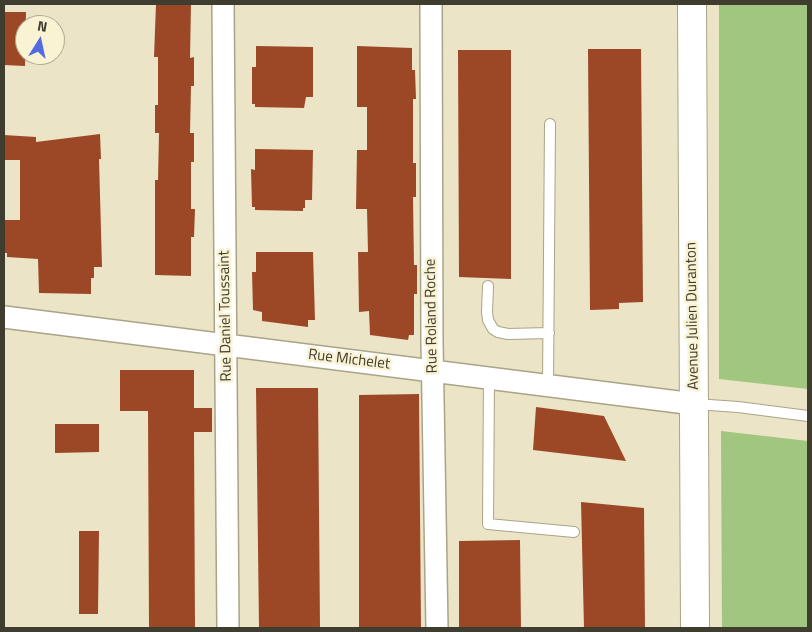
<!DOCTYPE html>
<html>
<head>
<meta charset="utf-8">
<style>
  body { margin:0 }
  #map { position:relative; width:812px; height:632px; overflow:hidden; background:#ebe4c6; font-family:"Titillium Web",sans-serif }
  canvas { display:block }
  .frame { position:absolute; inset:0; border:5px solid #3f3c30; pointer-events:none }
  .north { position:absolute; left:15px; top:15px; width:50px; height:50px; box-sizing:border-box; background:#f9f2d3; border:1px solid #afa992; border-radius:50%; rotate:10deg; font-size:14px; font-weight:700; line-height:20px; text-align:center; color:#3f3c30 }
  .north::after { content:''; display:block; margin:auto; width:18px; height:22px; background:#536be0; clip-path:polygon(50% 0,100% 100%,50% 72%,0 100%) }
</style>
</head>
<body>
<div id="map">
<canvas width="812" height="632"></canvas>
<div class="frame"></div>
<div class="north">N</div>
</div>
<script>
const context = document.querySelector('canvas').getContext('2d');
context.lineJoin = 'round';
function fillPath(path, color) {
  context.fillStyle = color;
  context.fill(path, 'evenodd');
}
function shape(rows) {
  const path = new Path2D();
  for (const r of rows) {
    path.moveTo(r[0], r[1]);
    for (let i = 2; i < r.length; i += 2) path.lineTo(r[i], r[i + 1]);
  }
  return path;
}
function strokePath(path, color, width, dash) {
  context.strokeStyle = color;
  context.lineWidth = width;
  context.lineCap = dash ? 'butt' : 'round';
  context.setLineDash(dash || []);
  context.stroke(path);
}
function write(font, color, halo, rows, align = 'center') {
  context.font = font + ' "Titillium Web",sans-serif';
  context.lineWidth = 5;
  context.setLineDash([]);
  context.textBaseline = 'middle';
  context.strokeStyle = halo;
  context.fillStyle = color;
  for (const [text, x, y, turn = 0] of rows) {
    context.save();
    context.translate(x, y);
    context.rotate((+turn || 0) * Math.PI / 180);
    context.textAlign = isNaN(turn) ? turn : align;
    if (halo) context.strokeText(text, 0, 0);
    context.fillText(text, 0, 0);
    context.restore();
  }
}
fillPath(shape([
  [719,4,808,4,808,389,719,379],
  [721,431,808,441,808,628,722,628]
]), '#a1c67f');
fillPath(shape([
  [156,4,191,4,190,58,194,57,194,86,191,86,190,133,194,133,194,162,191,162,191,209,195,209,194,237,191,237,191,276,155,275,155,180,158,180,159,133,155,133,155,105,158,105,158,57,154,57],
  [4,12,26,12,25,66,4,65],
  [256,46,313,47,313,97,306,97,304,108,255,107,255,104,252,104,252,67,256,67],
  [357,46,412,48,412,70,415,70,416,99,413,99,413,163,416,163,416,197,413,197,414,265,417,265,417,294,414,294,414,335,409,335,408,340,370,335,369,311,359,312,358,252,368,252,367,209,356,209,357,150,367,150,367,107,357,107],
  [588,49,641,49,643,302,619,303,619,309,590,310],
  [458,50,511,50,511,279,459,277],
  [100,134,101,159,99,159,102,267,94,267,94,278,91,278,91,294,39,293,38,259,7,257,7,253,4,253,4,220,20,220,20,160,4,160,4,135,36,137,36,142],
  [255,149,313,150,312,200,305,200,305,208,303,208,303,211,255,210,255,207,252,207,251,169,255,170],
  [256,252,313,252,315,320,308,320,308,327,262,321,262,312,253,310,252,272,256,272],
  [120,370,194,370,194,408,212,408,212,432,194,432,195,628,149,628,148,411,120,411],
  [256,388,318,388,320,628,259,628],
  [419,394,421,628,359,628,359,395],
  [536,407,604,416,626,461,533,450],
  [55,424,99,424,99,452,55,453],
  [581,502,644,508,645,628,584,628],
  [79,531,99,531,98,614,79,614],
  [520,540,521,628,459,628,459,541]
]), '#9c4826');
const service = shape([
  [488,286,487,312,488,320,493,329,498,332,508,334,549,333],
  [489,377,488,524,574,532],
  [548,385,550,124],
  [695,404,738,407,808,416]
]);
const minor = shape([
  [223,4,228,628],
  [431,4,432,342,437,628],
  [4,317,694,404]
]);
const secondary = shape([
  [692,4,695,628]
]);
strokePath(service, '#aaa487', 12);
strokePath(minor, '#aaa487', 24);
strokePath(secondary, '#aaa487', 30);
strokePath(service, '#fff', 10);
strokePath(minor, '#fff', 21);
strokePath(secondary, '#fff', 28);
write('15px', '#3f3c30', '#f9f2d3', [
  ["Rue Daniel Toussaint",226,316,-91],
  ["Rue Roland Roche",432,316,-91],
  ["Avenue Julien Duranton",693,316,-91],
  ["Rue Michelet",349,360,7]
]);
</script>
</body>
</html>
